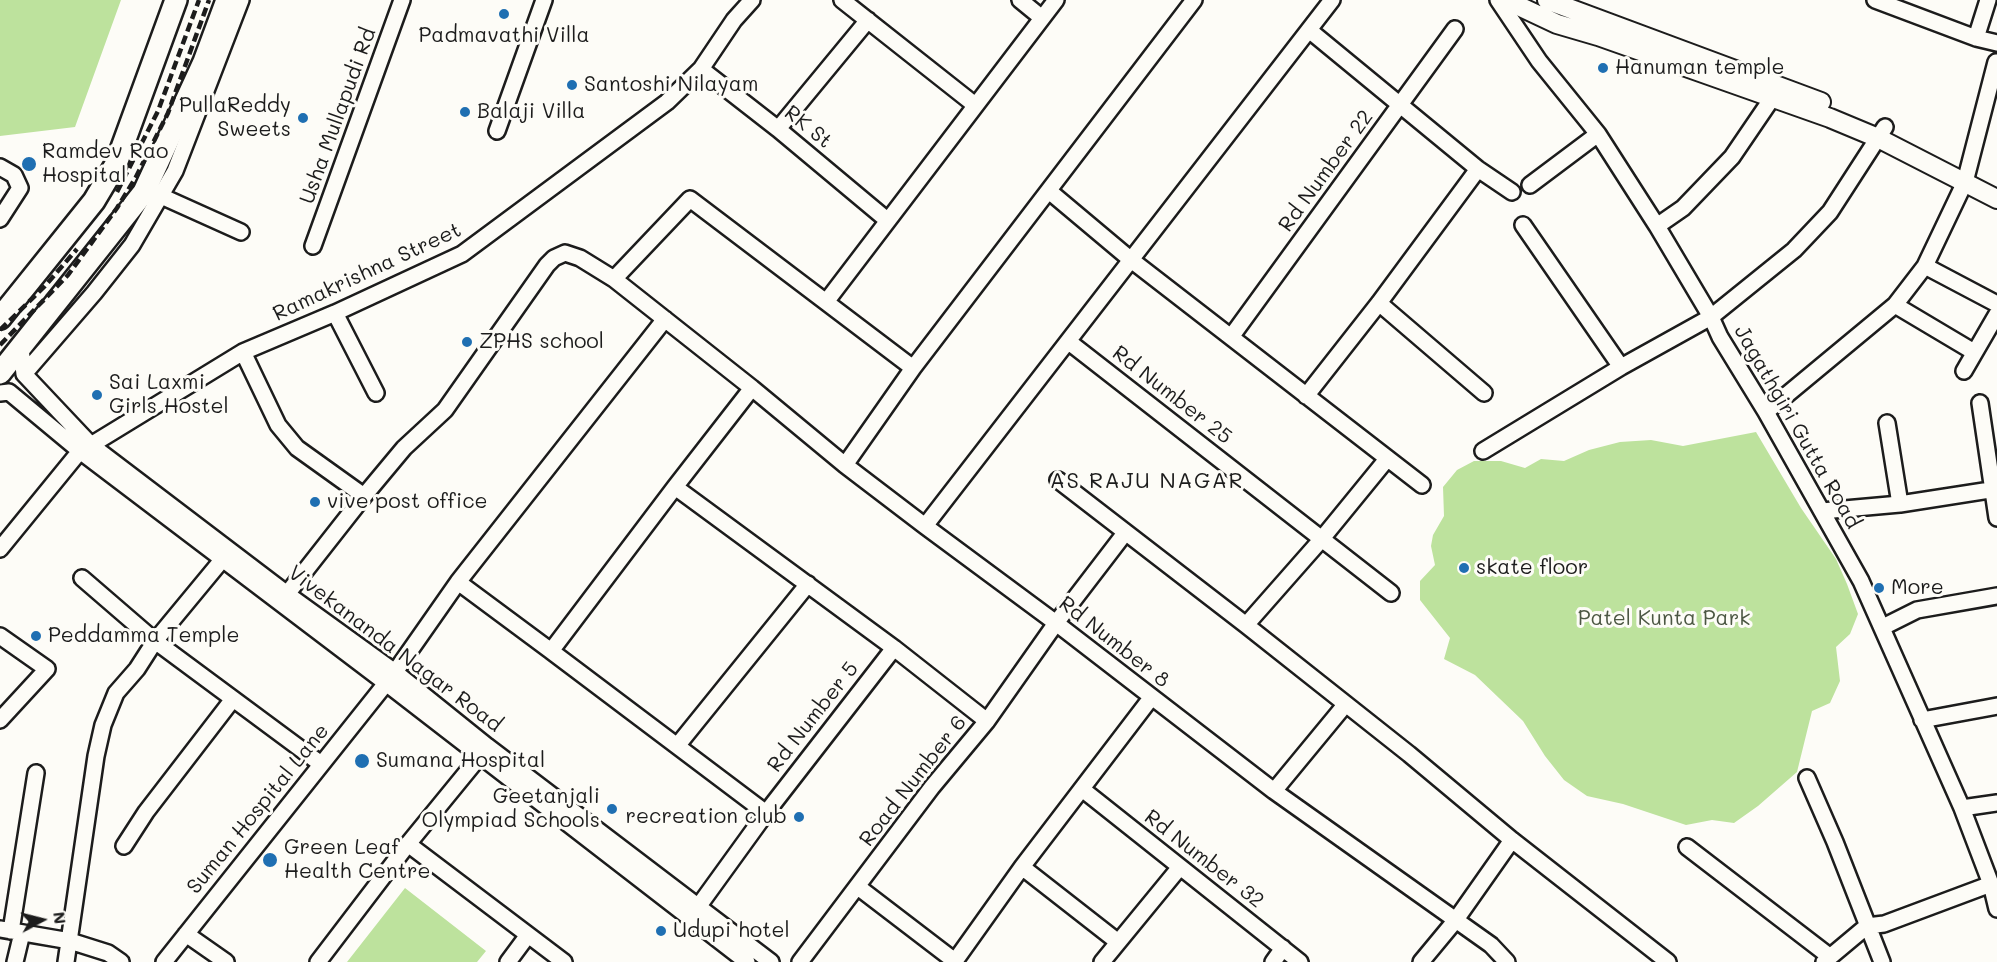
<!DOCTYPE html>
<html>
<head>
<meta charset="utf-8">
<style>
  body { margin:0 }
  #map { position:relative; width:1997px; height:962px; overflow:hidden; background:#fdfcf7; font-family:Mali,sans-serif }
  canvas { display:block }
  .north { position:absolute; left:12px; top:890px; width:60px; height:60px; -webkit-text-stroke:4px #fdfcf7; paint-order:stroke; rotate:83deg; font-size:16px; font-weight:700; line-height:24px; text-align:center; color:#1c1c1c }
  .north::after { content:''; display:block; margin:auto; width:21px; height:27px; background:#1c1c1c; clip-path:polygon(50% 0,100% 100%,50% 72%,0 100%) }
</style>
</head>
<body>
<div id="map">
<canvas width="1997" height="962"></canvas>
<div class="north">N</div>
</div>
<script>
const context = document.querySelector('canvas').getContext('2d');
context.lineJoin = 'round';
function fillPath(path, color) {
  context.fillStyle = color;
  context.fill(path, 'evenodd');
}
function shape(rows) {
  const path = new Path2D();
  for (const r of rows) {
    path.moveTo(r[0], r[1]);
    for (let i = 2; i < r.length; i += 2) path.lineTo(r[i], r[i + 1]);
  }
  return path;
}
function strokePath(path, color, width, dash) {
  context.strokeStyle = color;
  context.lineWidth = width;
  context.lineCap = dash ? 'butt' : 'round';
  context.setLineDash(dash || []);
  context.stroke(path);
}
function write(font, color, halo, rows, align = 'center') {
  context.font = font + ' Mali,sans-serif';
  context.lineWidth = 6;
  context.setLineDash([]);
  context.textBaseline = 'middle';
  context.strokeStyle = halo;
  context.fillStyle = color;
  for (const [text, x, y, turn = 0] of rows) {
    context.save();
    context.translate(x, y);
    context.rotate((+turn || 0) * Math.PI / 180);
    context.textAlign = isNaN(turn) ? turn : align;
    if (halo) context.strokeText(text, 0, 0);
    context.fillText(text, 0, 0);
    context.restore();
  }
}
fillPath(shape([
  [0,0,121,0,75,127,0,136],
  [1756,432,1801,508,1836,559,1847,584,1858,614,1850,634,1836,647,1840,681,1830,703,1812,711,1797,772,1758,806,1734,823,1712,820,1686,825,1623,804,1587,796,1564,780,1545,756,1523,721,1475,675,1444,659,1450,638,1420,600,1420,581,1435,565,1431,546,1433,535,1444,516,1443,487,1457,470,1474,461,1501,461,1525,468,1541,459,1564,461,1589,450,1620,442,1651,440,1683,446],
  [405,888,486,951,477,962,347,962]
]), '#bde29d');
const minor = shape([
  [842,0,975,105],
  [1020,0,1042,18],
  [1498,0,1539,61,1598,134,1657,226,1711,317,1720,337,1766,412,1861,581,1962,808,1991,884,1997,909],
  [1875,0,1976,38,1997,43],
  [1309,30,1478,169,1512,192],
  [1976,38,1988,0],
  [701,69,778,129,887,220],
  [778,129,868,20],
  [497,131,544,0],
  [0,167,14,175,20,188,0,219],
  [1530,185,1598,134],
  [1049,191,1130,259,1422,485],
  [161,196,241,232],
  [1523,225,1621,367],
  [1657,226,1683,208,1732,157,1779,88],
  [313,246,402,0],
  [1925,266,1997,304],
  [826,302,1056,0],
  [1379,303,1484,393],
  [1895,305,1974,352],
  [335,313,376,393],
  [1231,337,1455,29],
  [1069,342,1391,593],
  [21,349,24,374,91,445,287,594,395,672,487,746,771,962],
  [243,352,278,425,297,448,364,496],
  [1964,371,1997,314],
  [24,374,94,293,132,245,175,171,241,0],
  [752,388,845,465,925,526,1056,623,1274,791,1491,945,1507,962],
  [0,393,9,392,80,451,386,683,747,962],
  [1306,396,1379,303,1478,169],
  [1980,403,1997,518],
  [1766,412,1895,305,1925,266,1965,182,1996,62],
  [1887,423,1900,504],
  [91,445,243,352,335,313,462,254,667,102,701,69,734,20,752,0],
  [1483,451,1621,367,1711,317,1794,250,1830,212,1885,127],
  [845,465,913,368,1194,0],
  [1058,480,1246,625,1409,754,1512,840,1668,962],
  [675,487,894,648,987,721],
  [1822,511,1900,504,1997,489],
  [925,526,1332,0],
  [0,549,80,451],
  [82,578,155,641,321,764],
  [458,582,665,319],
  [287,594,364,496,404,448,445,410,547,265,554,258,565,253,580,258,614,279],
  [1246,625,1320,541,1387,459],
  [1883,627,1917,610,1997,596],
  [0,636,47,669,0,720],
  [1922,720,1997,706],
  [677,746,808,584],
  [1807,778,1835,842,1882,962],
  [1082,789,1300,962],
  [1274,791,1345,705],
  [1962,808,1997,803],
  [766,813,894,648],
  [408,844,564,962],
  [124,846,146,812,233,699],
  [1687,847,1829,956],
  [1022,867,1118,942],
  [858,887,956,962],
  [698,907,766,813,551,651,675,487,752,388,614,279,690,199,913,368],
  [0,929,70,941,108,953,121,962],
  [11,931,36,773],
  [186,934,226,962],
  [955,961,1022,867,1151,698],
  [15,962,22,933],
  [66,962,96,756,103,725,116,693,137,669,155,641,222,560],
  [164,962,395,672,458,582,551,651],
  [318,962,408,844,480,756],
  [508,962,528,935],
  [800,962,932,787,987,721,1056,623,1125,533],
  [1102,962,1180,867],
  [1273,962,1283,948],
  [1421,962,1455,921,1512,840],
  [1824,962,1867,926,1884,924,1991,884]
]);
const major = shape([
  [1506,0,1557,24,1598,36,1830,118,1878,138,1997,199],
  [1547,0,1821,102]
]);
const highway = shape([
  [0,318,94,201,116,164,176,0],
  [0,373,144,192,204,62,227,0]
]);
strokePath(minor, '#1c1c1c', 20);
strokePath(major, '#1c1c1c', 22);
strokePath(highway, '#1c1c1c', 26);
strokePath(minor, '#fdfcf7', 15);
strokePath(major, '#fdfcf7', 18);
strokePath(highway, '#fdfcf7', 21);
strokePath(shape([
  [117,192,158,111,199,0],
  [0,330,45,286,77,249],
  [0,345,68,275,117,208,136,177,168,113,209,0]
]), '#1c1c1c', 4.5, [9, 4.5]);
for (const [x, y, r, color] of [
  [504,14,6,"#1f6fb2"],
  [1603,68,6,"#1f6fb2"],
  [572,85,6,"#1f6fb2"],
  [465,112,6,"#1f6fb2"],
  [303,118,6,"#1f6fb2"],
  [29,164,8,"#1f6fb2"],
  [467,342,6,"#1f6fb2"],
  [97,395,6,"#1f6fb2"],
  [315,502,6,"#1f6fb2"],
  [1464,568,6,"#1f6fb2"],
  [1879,588,6,"#1f6fb2"],
  [36,636,6,"#1f6fb2"],
  [362,761,8,"#1f6fb2"],
  [612,809,6,"#1f6fb2"],
  [799,817,6,"#1f6fb2"],
  [270,860,8,"#1f6fb2"],
  [661,931,6,"#1f6fb2"]
]) {
  const dot = new Path2D();
  dot.arc(x, y, r, 0, 2 * Math.PI);
  context.fillStyle = color;
  context.fill(dot);
  strokePath(dot, '#fdfcf7', 2);
}
write('21px', '#1c1c1c', '#fdfcf7', [
  ["Padmavathi Villa",504,36,"center"],
  ["Hanuman temple",1615,68],
  ["Santoshi Nilayam",584,85],
  ["PullaReddy",291,106,"right"],
  ["Sweets",291,130,"right"],
  ["Balaji Villa",477,112],
  ["Ramdev Rao",42,152],
  ["Hospital",42,176],
  ["ZPHS school",479,342],
  ["Sai Laxmi",109,383],
  ["Girls Hostel",109,407],
  ["vive post office",327,502],
  ["skate floor",1476,568],
  ["More",1891,588],
  ["Peddamma Temple",48,636],
  ["Sumana Hospital",376,761],
  ["Geetanjali",600,797,"right"],
  ["Olympiad Schools",600,821,"right"],
  ["recreation club",787,817,"right"],
  ["Green Leaf",284,848],
  ["Health Centre",284,872],
  ["Udupi hotel",673,931]
], 'left');
write('21px', '#1c1c1c', '#fdfcf7', [
  ["Usha Mullapudi Rd",338,116,-70],
  ["RK St",808,127,39],
  ["Rd Number 22",1326,171,-54],
  ["Ramakrishna Street",367,272,-25],
  ["Rd Number 25",1172,395,38],
  ["Jagathgiri Gutta Road",1797,427,60],
  ["Rd Number 8",1114,642,38],
  ["Vivekananda Nagar Road",395,649,37],
  ["Rd Number 5",813,717,-52],
  ["Road Number 6",913,781,-52],
  ["Suman Hospital Lane",258,809,-51],
  ["Rd Number 32",1204,859,38]
]);
write('21px', '#4c5743', '#fdfcf7', [
  ["Patel Kunta Park",1664,619]
]);
context.letterSpacing = '1.5px';
write('22px', '#1c1c1c', '#fdfcf7', [
  ["AS RAJU NAGAR",1147,481]
]);
context.letterSpacing = '0px';
</script>
</body>
</html>
